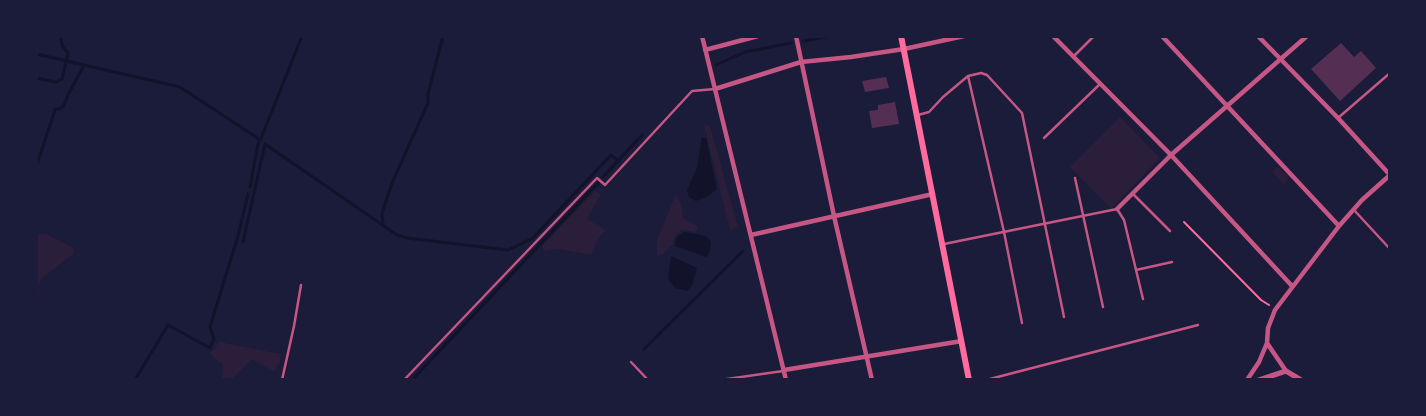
<!DOCTYPE html>
<html>
<head>
<meta charset="utf-8">
<style>
  body { margin:0 }
  #map { position:relative; width:1426px; height:416px; overflow:hidden; background:#1b1b3a; font-family:Rubik,sans-serif }
  canvas { display:block }
  .frame { position:absolute; inset:0; border:38px solid #1b1b3a; pointer-events:none }
</style>
</head>
<body>
<div id="map">
<canvas width="1426" height="416"></canvas>
<div class="frame"></div>
</div>
<script>
const context = document.querySelector('canvas').getContext('2d');
context.lineJoin = 'round';
function fillPath(path, color) {
  context.fillStyle = color;
  context.fill(path, 'evenodd');
}
function shape(rows) {
  const path = new Path2D();
  for (const r of rows) {
    path.moveTo(r[0], r[1]);
    for (let i = 2; i < r.length; i += 2) path.lineTo(r[i], r[i + 1]);
  }
  return path;
}
function strokePath(path, color, width, dash) {
  context.strokeStyle = color;
  context.lineWidth = width;
  context.lineCap = dash ? 'butt' : 'round';
  context.setLineDash(dash || []);
  context.stroke(path);
}
fillPath(shape([
  [1120,117,1160,158,1111,209,1070,167],
  [704,125,710,126,738,227,730,230],
  [1278,166,1289,178,1283,184,1272,172],
  [595,191,601,194,587,219,606,230,598,239,591,255,559,249,544,251,542,246],
  [676,194,682,206,683,218,699,227,695,232,682,230,675,236,672,245,662,255,657,256,657,240],
  [37,234,46,234,73,248,74,253,41,279,38,287,39,296,36,301],
  [219,342,281,354,280,362,274,372,252,359,231,380,219,380,222,377,223,365,210,354]
]), '#2a1e3b');
fillPath(shape([
  [702,137,706,138,717,189,708,196,696,201,689,197,687,190,697,168],
  [684,232,706,236,711,242,709,254,706,257,675,246,676,238],
  [671,256,697,268,692,286,687,291,675,288,668,279]
]), '#12122b');
strokePath(shape([
  [804,41,831,36],
  [36,54,180,87,259,139,250,187],
  [716,65,745,52,791,43],
  [36,78,56,82,62,79,68,53,63,47,60,36],
  [260,141,302,36],
  [36,167,55,110,63,107,69,93,84,65],
  [603,177,642,135],
  [383,225,382,213,392,183,428,103,428,94,443,36],
  [243,242,265,144,397,235,407,238,508,250,533,238,611,155,619,161],
  [644,349,743,251],
  [135,380,168,325,210,348,214,339,210,327,238,236,248,194],
  [412,380,598,183]
]), '#12122b', 3);
fillPath(shape([
  [1341,43,1354,57,1361,51,1376,68,1340,101,1311,69],
  [886,77,889,88,865,92,862,81],
  [895,102,899,124,872,128,869,111,878,110,878,105]
]), '#542f53');
strokePath(shape([
  [1184,222,1261,300,1269,305]
]), '#ff6b9d', 2);
strokePath(shape([
  [1073,57,1094,36],
  [968,76,1004,232,1022,323],
  [918,115,929,112,943,97,968,76,981,73,987,75,1022,113,1064,317],
  [1338,118,1390,73],
  [1044,138,1100,84],
  [1075,178,1103,307],
  [1133,194,1170,231],
  [1354,210,1390,249],
  [944,244,1117,209,1124,220,1143,299],
  [1136,270,1172,262],
  [631,362,648,380],
  [282,380,294,326,301,285],
  [404,380,597,178,605,185,692,91,715,89],
  [720,380,783,371],
  [986,380,1198,325]
]), '#c65784', 2.5);
strokePath(shape([
  [702,36,786,380],
  [796,36,834,216,872,380],
  [1053,36,1171,155,1292,286],
  [1162,36,1339,226],
  [1258,36,1338,118,1390,175],
  [705,50,758,36],
  [715,89,801,62,851,57,904,49,964,36],
  [1117,209,1171,155,1307,36],
  [751,235,933,194],
  [784,370,962,341],
  [1286,371,1267,343,1268,328,1275,310,1339,226,1362,200,1390,175],
  [1247,380,1259,362,1267,343]
]), '#c65784', 4.5);
strokePath(shape([
  [1259,380,1286,371,1301,380]
]), '#c65784', 5.5);
strokePath(shape([
  [901,36,969,380]
]), '#ff6b9d', 6);
</script>
</body>
</html>
